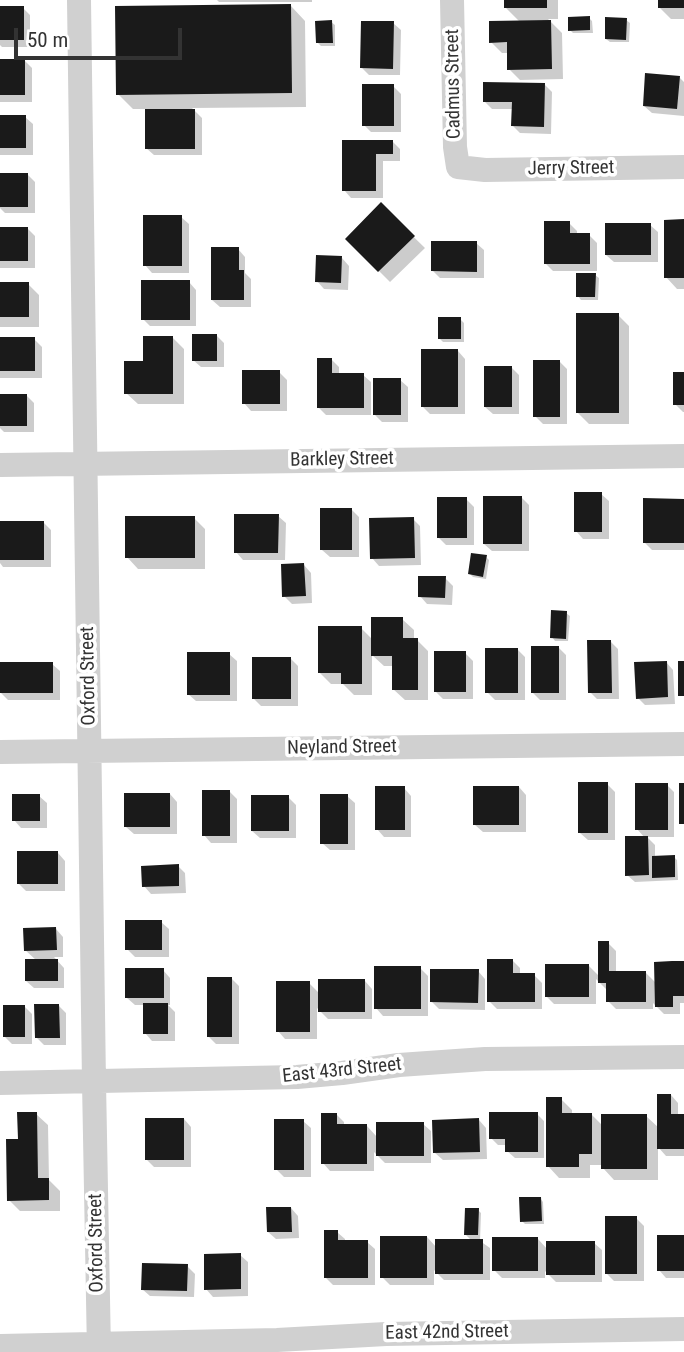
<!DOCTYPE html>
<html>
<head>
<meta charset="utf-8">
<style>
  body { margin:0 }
  #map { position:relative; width:684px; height:1352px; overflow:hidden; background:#fff; font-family:"Roboto Condensed",sans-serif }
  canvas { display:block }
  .scale { position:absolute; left:14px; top:28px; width:168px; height:32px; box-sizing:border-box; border:4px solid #333; border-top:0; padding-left:9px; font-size:21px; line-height:24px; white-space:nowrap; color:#333; -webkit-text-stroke:5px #fff; paint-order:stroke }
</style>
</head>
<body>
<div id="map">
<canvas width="684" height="1352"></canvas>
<div class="scale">50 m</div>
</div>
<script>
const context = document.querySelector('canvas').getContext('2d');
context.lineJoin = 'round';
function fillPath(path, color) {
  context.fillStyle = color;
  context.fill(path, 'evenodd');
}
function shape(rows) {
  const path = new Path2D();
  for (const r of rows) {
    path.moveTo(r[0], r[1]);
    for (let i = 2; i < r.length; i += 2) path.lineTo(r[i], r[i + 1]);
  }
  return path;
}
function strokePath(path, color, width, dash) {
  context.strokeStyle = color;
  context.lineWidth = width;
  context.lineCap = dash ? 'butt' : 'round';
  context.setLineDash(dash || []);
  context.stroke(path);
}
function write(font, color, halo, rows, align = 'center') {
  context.font = font + ' "Roboto Condensed",sans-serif';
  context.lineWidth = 7;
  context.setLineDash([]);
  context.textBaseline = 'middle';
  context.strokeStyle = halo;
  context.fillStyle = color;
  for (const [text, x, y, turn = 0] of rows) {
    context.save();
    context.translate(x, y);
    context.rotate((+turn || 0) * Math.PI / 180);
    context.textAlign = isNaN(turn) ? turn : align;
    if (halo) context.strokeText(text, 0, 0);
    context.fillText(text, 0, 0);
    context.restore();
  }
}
fillPath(shape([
  [217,0,312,0,312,2,219,2],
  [506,0,558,0,558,19,548,19,562,33,563,79,520,80,509,69,509,53,502,53,491,42,520,22,506,8],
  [660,0,684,0,684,19,671,19,660,8],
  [291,6,305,21,306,107,192,108,202,118,202,155,154,155,146,148,146,109,133,109,118,94],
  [0,8,23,8,30,15,30,47,2,47,0,45],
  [589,18,592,21,593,33,573,33,570,30],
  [626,20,630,23,629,42,610,42,606,39],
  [331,22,335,25,335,46,321,46,318,43],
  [393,23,401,30,400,75,369,75,362,68],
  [0,60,24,60,32,68,32,102,0,102],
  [679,77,684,82,684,116,652,113,644,106],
  [544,84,552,92,551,134,520,133,513,126,513,109,492,109,484,101],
  [393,86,401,94,401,132,371,132,364,125],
  [0,117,25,117,33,124,33,155,0,155],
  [344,142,393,142,400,149,400,161,383,161,383,198,351,198,344,190],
  [0,174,27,174,35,182,35,213,5,213,0,208],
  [381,205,425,248,390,282,347,239],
  [181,217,189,224,189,273,152,273,145,265],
  [684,221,684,289,677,289,666,277],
  [569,223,577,231,577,235,589,235,597,243,597,271,553,271,545,263],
  [650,225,658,232,658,262,614,262,606,255],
  [0,228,27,228,35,236,35,268,0,268],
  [476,243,484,250,484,278,440,278,433,271],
  [238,249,245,257,245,273,251,279,251,307,220,307,212,300],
  [342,258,349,266,348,290,324,289,317,281],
  [595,275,599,278,598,300,581,300,578,296],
  [189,282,196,290,196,326,150,326,143,319],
  [0,284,28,284,39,295,39,327,0,327],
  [618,315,629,326,629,424,589,424,578,413],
  [460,319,464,323,464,342,443,342,439,338],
  [217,336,224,343,224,367,201,367,193,360],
  [172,337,184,349,184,404,138,404,126,393,145,362],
  [0,339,34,339,42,347,42,378,0,378],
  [458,351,465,359,465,414,430,414,423,407],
  [332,360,339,367,339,375,363,375,371,382,371,415,326,415,318,407],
  [560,362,567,369,567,424,543,424,535,416],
  [512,368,519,375,519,414,493,414,485,407],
  [279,372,287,380,287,411,251,411,244,403],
  [684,374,684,412,683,412,675,404],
  [400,380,408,387,408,422,382,422,375,415],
  [0,395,26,395,34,403,34,432,4,432,0,428],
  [601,494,609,501,609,539,583,539,576,531],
  [521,497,529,505,529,551,492,551,484,544],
  [466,499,474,507,474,545,446,545,438,537],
  [684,500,684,550,652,550,644,542],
  [352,510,359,517,359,557,330,557,322,550],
  [278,516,286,523,285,560,243,560,236,552],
  [194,518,205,529,205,569,138,569,127,557],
  [413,519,420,526,421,565,379,566,372,558],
  [0,523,44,523,51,530,51,567,3,567,0,563],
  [486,557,489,560,486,579,473,577,470,574],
  [304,565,311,573,312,603,292,604,284,596],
  [445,578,453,586,452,605,427,604,420,596],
  [566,613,570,616,568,641,555,641,552,637],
  [402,619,414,630,414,640,417,640,428,651,428,700,405,700,393,689,393,666,384,666,372,655,372,695,354,695,343,684,331,684,319,672,361,628,372,639],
  [611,642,618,649,619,699,597,699,590,692],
  [559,648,566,655,566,700,540,700,532,692],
  [518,650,525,657,525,700,495,700,487,692],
  [465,653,473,661,473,699,443,699,436,692],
  [229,654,237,661,237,701,196,701,188,694],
  [290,658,298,666,298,706,261,706,253,698],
  [666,662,673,670,675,704,645,705,638,698],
  [0,664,52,664,60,671,60,700,8,700,0,692],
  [607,784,615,792,615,840,588,840,580,833],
  [667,785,674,792,674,837,647,837,655,845,655,857,674,857,677,860,678,880,635,882,627,875,645,838,637,829],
  [519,787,526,795,526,832,483,832,475,825],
  [404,788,411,796,411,837,384,837,377,829],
  [230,792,237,799,237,843,211,843,204,835],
  [170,794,177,802,177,834,134,834,126,827],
  [39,796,47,803,47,828,21,828,14,820],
  [347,796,355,803,355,850,330,850,322,843],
  [288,797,296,805,296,838,260,838,252,831],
  [58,853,65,861,65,891,26,891,18,883],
  [178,866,185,873,186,893,151,894,144,886],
  [161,922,169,929,169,957,135,957,127,949],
  [56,929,63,937,63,957,54,957,64,968,64,988,34,988,26,981,36,960,25,950],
  [608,943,616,951,616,973,646,973,656,983,684,963,684,1003,680,1003,680,1014,664,1014,653,1003,653,1009,616,1009,608,1001,607,990,596,979,596,1004,554,1004,546,996,589,966,599,976],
  [512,960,520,968,520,975,534,975,542,983,542,1009,497,1009,489,1001],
  [420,968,428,976,428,1016,383,1016,376,1008],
  [163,970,170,978,170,1005,168,1005,175,1012,175,1041,152,1041,145,1033,145,1005,135,1005,127,998],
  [478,971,485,979,485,1010,439,1009,431,1001],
  [232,979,239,986,239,1044,216,1044,209,1037],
  [365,981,372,989,372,1019,328,1019,317,1008,317,1039,285,1039,278,1031,309,983,320,994],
  [24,1006,32,1014,32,1044,12,1044,5,1037],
  [59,1006,66,1013,66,1045,44,1045,36,1037],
  [671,1095,678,1103,678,1115,684,1115,684,1156,666,1156,658,1147,658,1180,614,1180,603,1168,603,1165,590,1165,590,1178,559,1178,548,1166,561,1099,572,1110,572,1115,592,1115,603,1126,646,1116,659,1128],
  [36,1114,48,1125,49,1180,60,1191,60,1211,20,1211,9,1200,19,1141],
  [537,1114,544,1121,544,1158,515,1158,507,1151,507,1145,498,1145,491,1138],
  [337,1115,344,1122,344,1126,367,1126,377,1137,423,1124,431,1131,431,1163,385,1163,374,1152,374,1171,330,1171,323,1163],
  [184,1119,191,1127,191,1167,154,1167,146,1159],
  [479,1120,486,1128,487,1159,443,1160,435,1153],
  [303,1121,311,1128,311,1177,284,1177,276,1169],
  [540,1198,543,1202,544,1224,525,1224,522,1221],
  [291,1208,298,1216,299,1238,276,1239,268,1232],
  [478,1210,481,1213,480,1241,490,1248,490,1280,444,1280,434,1270,434,1285,390,1285,382,1277,427,1237,437,1248,472,1241,465,1234],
  [636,1218,644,1226,644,1281,614,1281,606,1273],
  [337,1232,345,1239,345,1242,367,1242,375,1249,375,1285,333,1285,325,1277],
  [684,1237,684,1278,666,1278,659,1270],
  [538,1239,548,1250,594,1243,602,1250,602,1282,556,1282,545,1271,545,1278,502,1278,494,1270],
  [240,1255,248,1262,248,1296,213,1297,206,1289],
  [187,1266,195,1274,194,1297,150,1296,142,1289]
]), '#0003');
fillPath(shape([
  [504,0,547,0,547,8,504,8],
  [658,0,684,0,684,8,658,8],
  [291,4,292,93,116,95,115,6],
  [0,6,24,6,24,40,0,40],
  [590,16,590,30,568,31,568,17],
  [605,17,627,18,626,40,605,39],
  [332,20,333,43,316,43,315,21],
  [551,20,552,69,507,70,507,42,489,43,489,21],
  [361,21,394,21,393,69,360,68],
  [0,59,25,59,25,95,0,95],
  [645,73,680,76,677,109,643,106],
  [483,82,545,83,544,127,511,126,512,102,483,102],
  [362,84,394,84,394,126,362,126],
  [145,109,195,109,195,149,145,149],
  [0,115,26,115,26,148,0,148],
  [342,140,393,140,393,154,376,154,376,191,342,191],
  [0,173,28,173,28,207,0,207],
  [381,202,415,236,378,272,345,239],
  [143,215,182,215,182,266,143,266],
  [684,219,684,278,664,278,664,220],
  [544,221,570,221,570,233,590,233,590,264,544,264],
  [605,223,651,223,651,255,605,255],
  [0,227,28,227,28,261,0,261],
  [431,241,477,241,477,272,431,271],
  [211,247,239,247,239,270,244,270,244,300,211,300],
  [316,255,342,256,341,283,315,282],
  [576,273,596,273,595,297,576,297],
  [141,280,190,280,190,320,141,320],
  [0,282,29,282,29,317,0,317],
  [576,313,619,313,619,413,576,413],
  [438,317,461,317,461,339,438,339],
  [192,334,217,334,217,361,192,361],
  [143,336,173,336,173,394,124,394,124,361,143,361],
  [0,337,35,337,35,371,0,371],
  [421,349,458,349,458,407,421,407],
  [317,358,332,358,332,373,364,373,364,408,317,408],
  [533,360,560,360,560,417,533,417],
  [484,366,512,366,512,407,484,407],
  [242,370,280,370,280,404,242,404],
  [673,372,684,372,684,405,673,405],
  [373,378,401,378,401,415,373,415],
  [0,394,27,394,27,426,0,426],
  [574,492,602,492,602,532,574,532],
  [483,496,522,496,522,544,483,544],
  [437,497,467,497,467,538,437,538],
  [643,498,684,499,684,543,643,543],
  [320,508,352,508,352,550,320,550],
  [234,514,279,514,278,553,234,553],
  [125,516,195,516,195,558,125,558],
  [414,517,415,558,370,559,369,518],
  [0,521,44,521,44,560,0,560],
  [471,553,487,555,483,577,468,574],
  [304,563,306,596,282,597,281,564],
  [418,576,446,576,445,598,418,597],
  [551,610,567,611,566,639,550,638],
  [371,617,403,617,403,638,418,638,418,690,392,690,392,656,371,656],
  [318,626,362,626,362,684,341,684,341,673,318,673],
  [587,640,611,640,612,693,588,693],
  [531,646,559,646,559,693,531,693],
  [485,648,518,648,518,693,485,693],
  [434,651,466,651,466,692,434,692],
  [187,652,230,652,230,695,187,695],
  [252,657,291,657,291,699,252,699],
  [667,661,668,697,636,699,634,662],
  [678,661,684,661,684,696,678,696],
  [0,662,53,662,53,693,0,693],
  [578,782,608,782,608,833,578,833],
  [635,783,668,783,668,830,635,830],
  [679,783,684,783,684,824,679,824],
  [375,786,405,786,405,830,375,830],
  [473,786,519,786,519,825,473,825],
  [202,790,230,790,230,836,202,836],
  [124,793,170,793,170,827,124,827],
  [12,794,40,794,40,821,12,821],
  [320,794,348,794,348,844,320,844],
  [251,795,289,795,289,831,251,831],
  [625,836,648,836,649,875,625,876],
  [17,851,58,851,58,884,17,884],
  [675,855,675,877,652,878,652,856],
  [179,864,179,886,142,887,141,866],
  [125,920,162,920,162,950,125,950],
  [56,927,57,950,24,951,23,928],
  [598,941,609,941,609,971,646,971,646,1002,606,1002,606,983,598,983],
  [25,959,58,959,58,981,25,981],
  [487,959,513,959,513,973,535,973,535,1002,487,1002],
  [672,961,684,961,684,996,673,996,673,1007,655,1007,654,962],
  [545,964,589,964,589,997,545,997],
  [374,966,421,966,421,1009,374,1009],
  [125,968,164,968,164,998,125,998],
  [430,969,479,969,478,1003,430,1002],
  [207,977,232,977,232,1037,207,1037],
  [318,979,365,979,365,1012,318,1012],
  [276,981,310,981,310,1032,276,1032],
  [143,1003,168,1003,168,1034,143,1034],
  [34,1004,59,1004,60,1038,35,1038],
  [3,1005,25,1005,25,1037,3,1037],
  [657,1094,671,1094,671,1114,684,1114,684,1149,657,1149],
  [546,1097,562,1097,562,1113,592,1113,592,1154,579,1154,579,1167,546,1167],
  [17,1112,37,1112,38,1178,49,1178,49,1200,7,1201,6,1139,18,1139],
  [489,1112,538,1112,538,1152,505,1152,505,1139,489,1139],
  [321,1113,337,1113,337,1124,367,1124,367,1164,321,1164],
  [601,1114,647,1114,647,1169,601,1169],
  [145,1118,184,1118,184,1160,145,1160],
  [479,1118,480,1152,433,1153,432,1120],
  [274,1119,304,1119,304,1170,274,1170],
  [376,1122,424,1122,424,1156,376,1156],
  [519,1197,541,1197,542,1221,520,1222],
  [266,1207,291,1207,292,1232,267,1232],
  [465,1208,479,1208,478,1235,464,1235],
  [605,1216,637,1216,637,1274,605,1274],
  [324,1230,338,1230,338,1240,368,1240,368,1278,324,1278],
  [657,1235,684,1235,684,1271,657,1271],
  [380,1236,427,1236,427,1278,380,1278],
  [492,1237,538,1237,538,1271,492,1271],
  [435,1239,483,1239,483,1274,435,1274],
  [546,1241,595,1241,595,1275,546,1275],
  [241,1253,241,1289,204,1290,204,1254],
  [142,1263,188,1264,187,1291,141,1290]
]), '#1a1a1a');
strokePath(shape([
  [79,0,94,1082,99,1352],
  [452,0,455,147,458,167,485,170,684,167],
  [0,465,684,456],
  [0,752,684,744],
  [0,1083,297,1077,342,1073,399,1065,485,1059,684,1057],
  [0,1346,277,1340,386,1334,684,1329]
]), '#d0d0d0', 24);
write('19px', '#333', '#fff', [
  ["Cadmus Street",454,84,-91],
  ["Jerry Street",571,169,-1],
  ["Barkley Street",342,460,-1],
  ["Oxford Street",89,676,-91],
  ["Neyland Street",342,748,-1],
  ["East 43rd Street",342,1071,-6],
  ["Oxford Street",97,1243,-91],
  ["East 42nd Street",447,1333,-1]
]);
</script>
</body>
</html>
